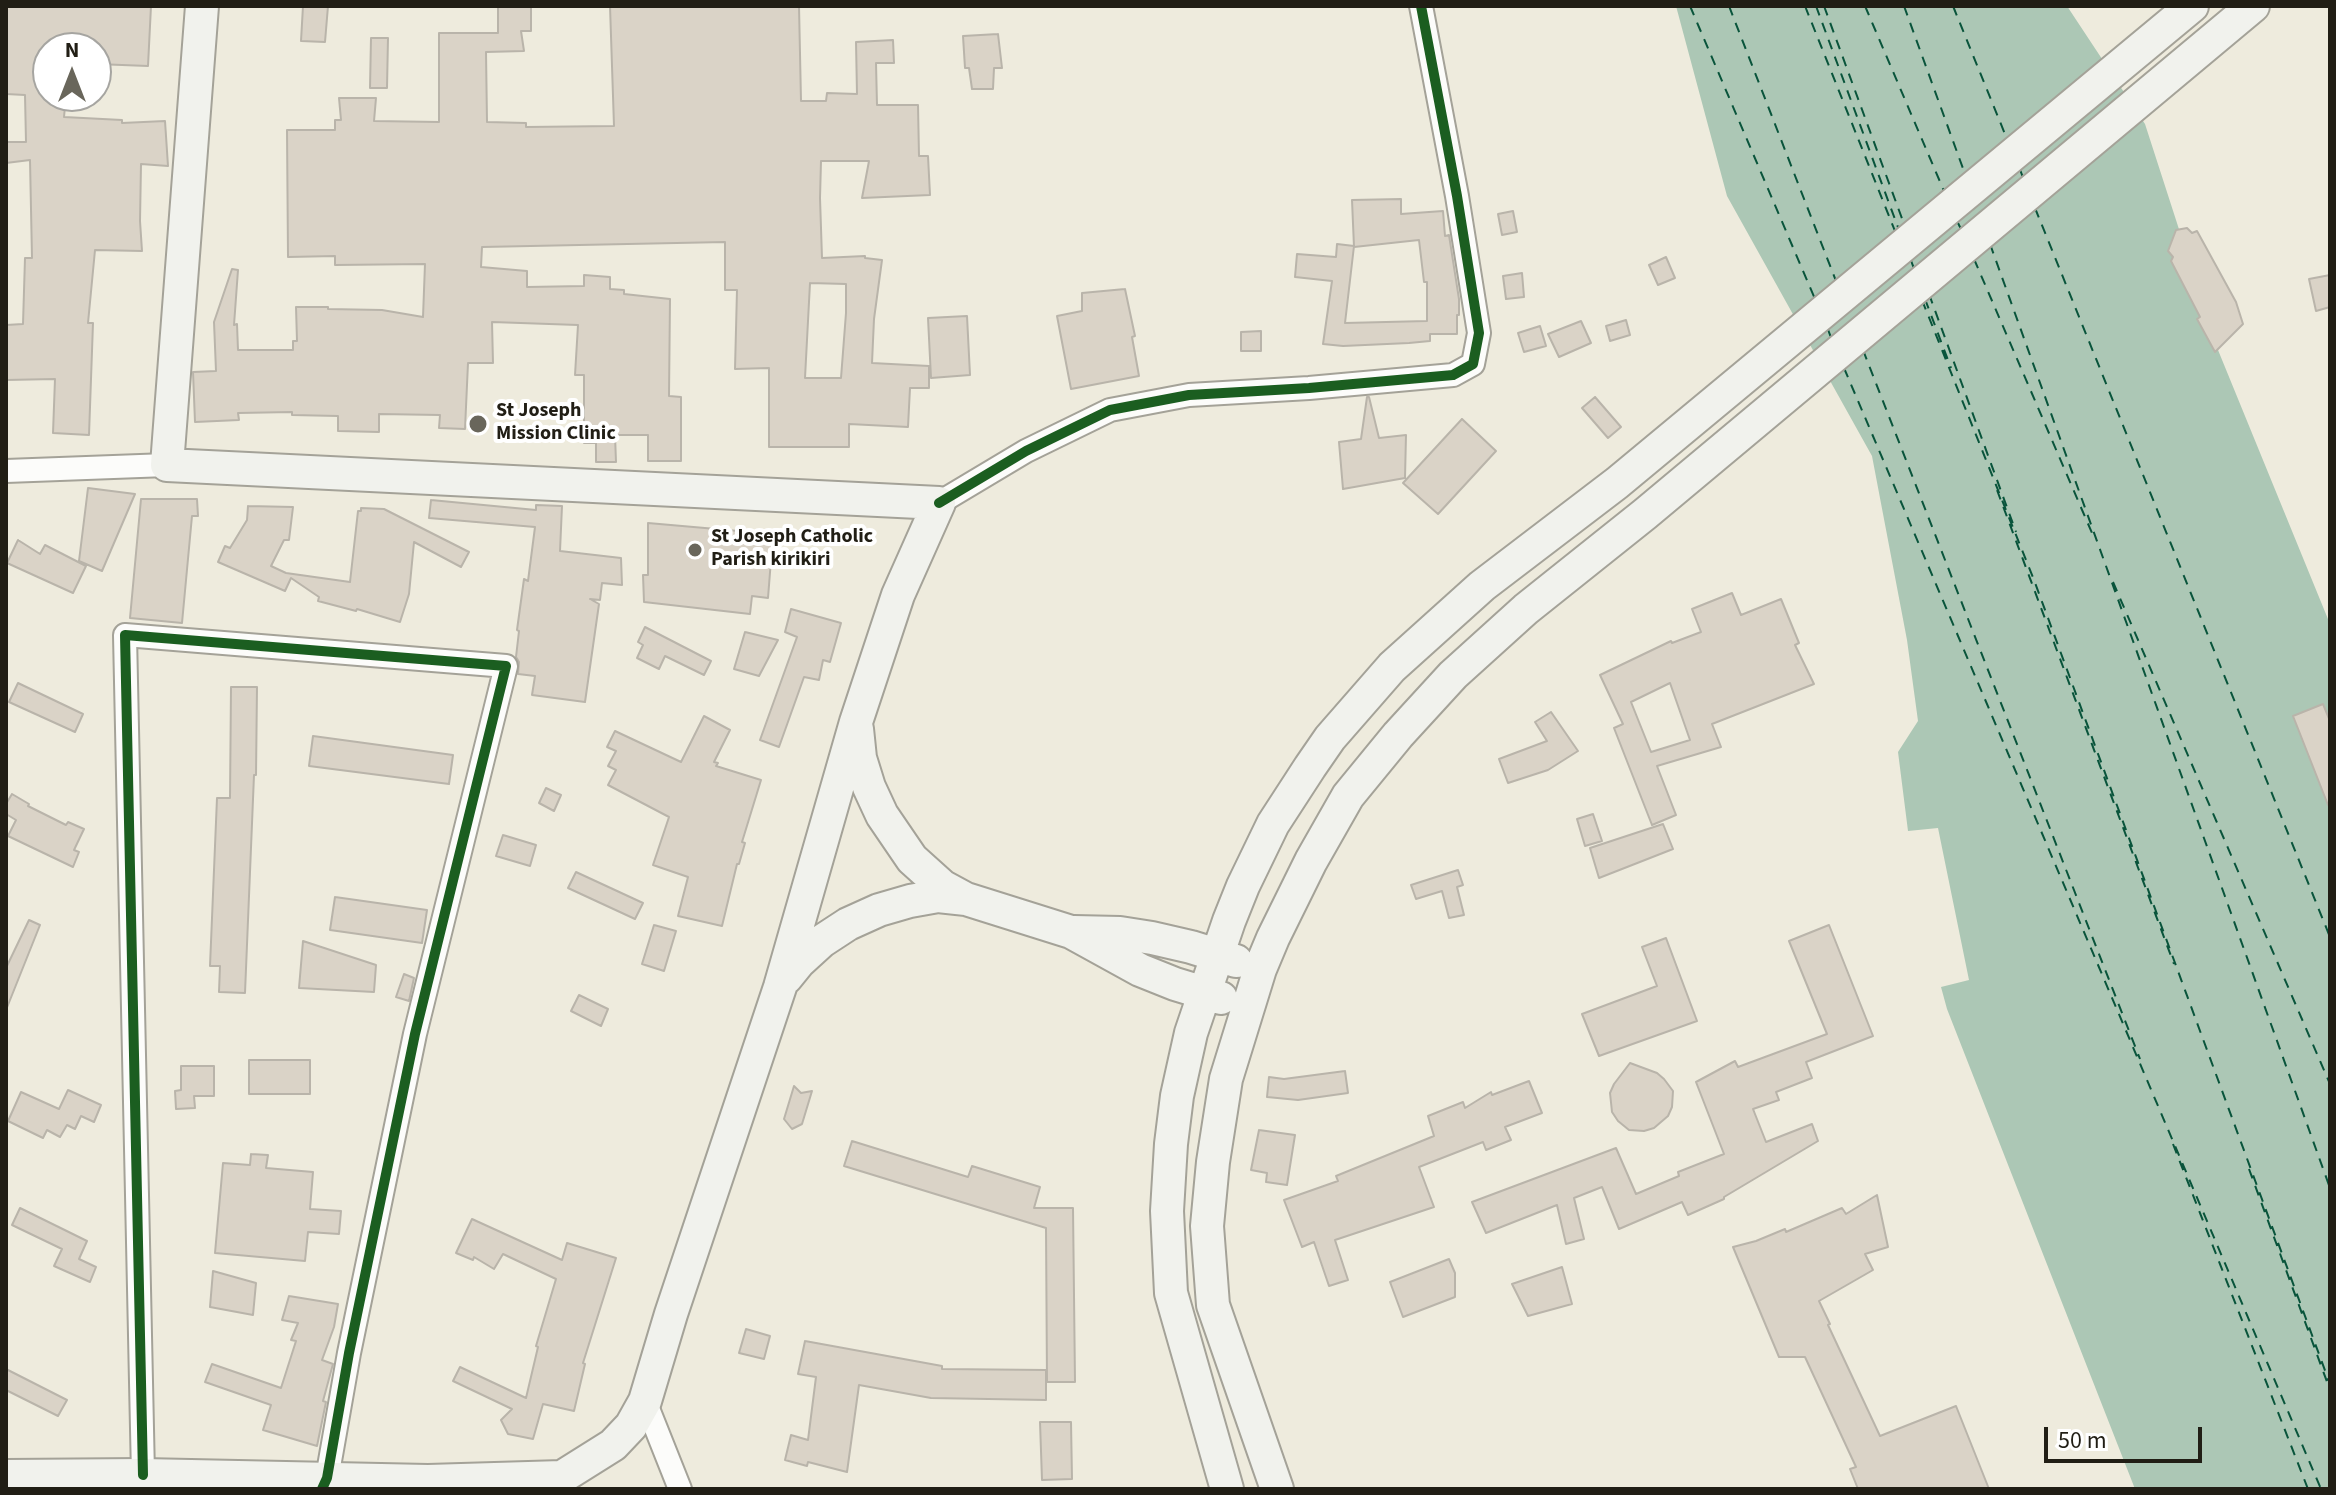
<!DOCTYPE html>
<html>
<head>
<meta charset="utf-8">
<style>
  body { margin:0 }
  #map { position:relative; width:2336px; height:1495px; overflow:hidden; background:#eeebdd; font-family:"Source Sans 3",sans-serif }
  canvas { display:block }
  .frame { position:absolute; inset:0; border:8px solid #211e15; pointer-events:none }
  .north { position:absolute; left:32px; top:32px; width:80px; height:80px; box-sizing:border-box; background:#fff; border:2px solid #a6a5a1; border-radius:50%; rotate:0deg; font-size:22px; font-weight:700; line-height:32px; text-align:center; color:#211e15 }
  .north::after { content:''; display:block; margin:auto; width:28px; height:36px; background:#69665b; clip-path:polygon(50% 0,100% 100%,50% 72%,0 100%) }
  .scale { position:absolute; left:2044px; top:1427px; width:158px; height:36px; box-sizing:border-box; border:4px solid #211e15; border-top:0; padding-left:10px; font-size:24px; line-height:28px; white-space:nowrap; color:#211e15; -webkit-text-stroke:6px #fff; paint-order:stroke }
</style>
</head>
<body>
<div id="map">
<canvas width="2336" height="1495"></canvas>
<div class="frame"></div>
<div class="north">N</div>
<div class="scale">50 m</div>
</div>
<script>
const context = document.querySelector('canvas').getContext('2d');
context.lineJoin = 'round';
function fillPath(path, color) {
  context.fillStyle = color;
  context.fill(path, 'evenodd');
}
function shape(rows) {
  const path = new Path2D();
  for (const r of rows) {
    path.moveTo(r[0], r[1]);
    for (let i = 2; i < r.length; i += 2) path.lineTo(r[i], r[i + 1]);
  }
  return path;
}
function strokePath(path, color, width, dash) {
  context.strokeStyle = color;
  context.lineWidth = width;
  context.lineCap = dash ? 'butt' : 'round';
  context.setLineDash(dash || []);
  context.stroke(path);
}
function write(font, color, halo, rows, align = 'center') {
  context.font = font + ' "Source Sans 3",sans-serif';
  context.lineWidth = 8;
  context.setLineDash([]);
  context.textBaseline = 'middle';
  context.strokeStyle = halo;
  context.fillStyle = color;
  for (const [text, x, y, turn = 0] of rows) {
    context.save();
    context.translate(x, y);
    context.rotate((+turn || 0) * Math.PI / 180);
    context.textAlign = isNaN(turn) ? turn : align;
    if (halo) context.strokeText(text, 0, 0);
    context.fillText(text, 0, 0);
    context.restore();
  }
}
fillPath(shape([
  [1676,6,2067,6,2145,124,2218,350,2330,624,2330,1489,2135,1489,1947,1009,1941,987,1969,980,1938,828,1908,831,1898,752,1918,721,1907,640,1872,456,1727,196]
]), '#acc7b5');
strokePath(shape([
  [1690,6,1815,299],
  [1729,6,1836,281],
  [1805,6,1895,231],
  [1816,6,1899,230],
  [1824,6,1904,224],
  [1865,6,1944,191],
  [1904,6,1965,174],
  [1953,6,2007,139],
  [2019,167,2024,180],
  [2035,208,2330,937],
  [1956,219,1962,231],
  [1990,244,2330,1188],
  [1910,258,1915,271],
  [1974,259,2095,540],
  [1929,294,2016,532],
  [1925,299,1951,368],
  [1922,300,2034,580,2330,1384],
  [1827,327,1832,340],
  [1863,350,2140,1059],
  [1844,368,2321,1489],
  [1997,490,2174,964],
  [2113,582,2330,1084],
  [2173,1144,2308,1489],
  [2249,1169,2330,1390]
]), '#09543b', 2, [10, 8]);
const building = shape([
  [6,6,151,6,148,66,96,64,96,48,48,48,48,96,66,96,64,117,122,120,122,123,165,121,168,166,141,164,140,221,142,251,95,250,88,323,93,323,89,435,53,433,55,379,6,380,6,325,23,324,25,258,32,258,30,160,6,163,6,142,26,142,25,95,6,94,6,6],
  [303,6,328,6,325,42,301,41,303,6],
  [498,6,531,6,531,31,521,31,524,51,486,52,487,122,526,123,526,127,614,126,610,6,799,6,801,101,826,101,827,93,857,94,856,42,893,40,894,63,876,63,877,105,918,105,919,156,928,156,930,195,862,198,869,161,821,161,820,198,822,258,865,256,865,258,882,260,874,319,872,363,929,366,929,388,910,388,908,427,849,424,849,447,769,447,769,368,735,369,737,290,725,290,725,242,482,247,481,267,527,271,527,287,584,286,584,275,610,277,610,289,624,290,624,294,670,299,669,396,681,397,681,461,648,461,648,435,615,435,616,462,596,462,596,443,584,443,584,375,575,375,578,325,492,322,493,363,468,363,465,429,439,428,440,415,379,414,379,432,338,431,338,416,292,415,292,412,238,413,239,420,195,422,193,372,216,371,214,322,232,269,238,270,234,325,237,324,238,350,293,350,293,341,297,341,296,307,328,307,328,309,382,310,423,317,425,264,335,265,335,256,288,257,287,130,335,130,335,120,341,120,339,98,376,98,374,121,439,122,439,33,498,33,498,6],
  [810,283,846,284,846,313,841,378,805,378,810,283],
  [998,34,1002,68,994,68,993,89,972,89,969,68,965,68,963,36,998,34],
  [371,38,388,38,387,88,370,88,371,38],
  [1401,199,1401,214,1443,211,1445,236,1449,235,1459,299,1459,315,1457,315,1457,334,1430,334,1430,341,1409,343,1343,346,1323,344,1332,281,1295,277,1297,254,1336,257,1337,244,1354,246,1345,323,1427,321,1427,282,1424,282,1419,240,1354,247,1352,200,1401,199],
  [1513,211,1517,232,1502,235,1498,214,1513,211],
  [2187,228,2192,233,2197,231,2236,302,2243,324,2215,352,2197,319,2200,317,2171,261,2173,257,2168,251,2176,230,2187,228],
  [1666,257,1675,278,1658,285,1649,265,1666,257],
  [1522,273,1524,297,1506,299,1503,276,1522,273],
  [2330,275,2330,307,2316,311,2309,279,2330,275],
  [1125,289,1135,336,1132,337,1139,376,1071,389,1057,316,1082,311,1082,293,1125,289],
  [967,316,970,375,931,378,928,318,967,316],
  [1626,320,1630,335,1610,341,1606,326,1626,320],
  [1581,321,1591,343,1559,357,1548,334,1581,321],
  [1540,326,1546,346,1524,352,1518,333,1540,326],
  [1261,331,1261,351,1241,351,1241,332,1261,331],
  [1367,397,1369,397,1379,438,1406,435,1405,478,1343,489,1339,442,1361,439,1367,397],
  [1595,397,1621,427,1608,438,1582,408,1595,397],
  [1462,419,1496,451,1438,514,1403,483,1462,419],
  [88,488,135,494,102,571,79,561,88,488],
  [141,499,197,499,198,516,192,516,182,623,130,618,141,499],
  [431,500,536,510,536,505,562,506,560,551,621,558,622,585,602,583,600,600,590,599,599,604,585,702,532,695,535,676,518,674,519,662,516,657,519,631,517,630,524,579,528,581,535,527,429,518,431,500],
  [248,506,293,507,289,540,284,540,271,566,286,573,350,582,358,511,361,511,361,508,384,509,469,552,461,567,414,542,409,594,400,622,357,609,356,611,318,601,319,597,291,578,285,591,218,562,225,546,230,548,247,520,248,506],
  [648,523,773,534,768,598,752,596,750,614,644,602,643,575,648,575,648,523],
  [18,540,40,554,45,545,86,566,73,593,7,563,18,540],
  [1732,593,1741,615,1781,599,1799,643,1795,645,1814,684,1712,724,1721,747,1657,766,1676,815,1652,825,1614,728,1623,724,1600,675,1671,641,1672,643,1701,632,1692,609,1732,593],
  [1670,683,1690,740,1651,752,1631,702,1670,683],
  [791,609,841,623,830,662,823,660,819,680,804,677,779,747,760,740,797,637,785,632,791,609],
  [645,627,711,661,704,675,665,656,659,669,637,658,643,645,638,642,645,627],
  [745,632,778,640,759,676,734,669,745,632],
  [18,683,83,714,75,732,9,702,18,683],
  [231,687,257,687,256,775,254,775,245,993,219,992,220,966,210,966,217,798,230,798,231,687],
  [2323,704,2330,721,2330,805,2328,805,2293,716,2323,704],
  [1551,712,1578,751,1548,770,1508,783,1499,759,1547,741,1535,722,1551,712],
  [704,716,730,730,714,762,718,763,716,766,761,780,742,842,745,843,739,864,737,864,722,926,678,916,688,877,653,865,669,817,608,785,616,770,608,766,616,751,607,747,615,731,681,762,704,716],
  [313,736,453,755,449,784,309,766,313,736],
  [546,788,561,795,554,811,539,803,546,788],
  [12,794,29,804,28,806,66,825,68,822,84,829,74,850,79,852,73,867,8,836,16,820,6,814,6,804,12,794],
  [1593,814,1602,841,1585,846,1577,819,1593,814],
  [1663,824,1673,849,1599,878,1590,848,1663,824],
  [503,835,536,845,530,866,496,856,503,835],
  [1458,870,1463,885,1457,887,1464,915,1449,918,1442,891,1416,899,1411,885,1458,870],
  [576,872,643,903,635,919,568,888,576,872],
  [335,897,427,910,422,943,330,930,335,897],
  [29,920,40,925,6,1010,6,968,29,920],
  [654,925,676,931,664,971,642,964,654,925],
  [1829,925,1873,1036,1806,1062,1812,1078,1776,1092,1779,1100,1753,1109,1766,1142,1812,1124,1818,1141,1724,1197,1724,1199,1688,1215,1682,1202,1619,1229,1602,1187,1574,1198,1584,1239,1566,1244,1557,1205,1486,1233,1472,1202,1616,1148,1636,1194,1679,1176,1678,1172,1724,1154,1696,1082,1735,1061,1738,1067,1827,1034,1789,941,1829,925],
  [1666,938,1697,1021,1599,1056,1582,1014,1657,986,1642,947,1666,938],
  [303,941,376,965,374,992,299,988,303,941],
  [404,974,414,978,409,1001,396,997,404,974],
  [579,995,608,1009,601,1026,571,1011,579,995],
  [249,1060,310,1060,310,1094,249,1094,249,1060],
  [1630,1063,1657,1073,1664,1079,1673,1091,1672,1107,1668,1116,1654,1128,1644,1131,1629,1130,1618,1121,1612,1112,1610,1093,1614,1084,1630,1063],
  [181,1066,214,1066,214,1096,194,1096,195,1108,176,1109,175,1091,181,1090,181,1066],
  [1345,1071,1348,1093,1298,1100,1267,1097,1269,1077,1284,1079,1345,1071],
  [1529,1081,1542,1113,1505,1127,1511,1140,1486,1150,1483,1142,1419,1167,1434,1207,1335,1240,1348,1280,1329,1286,1314,1242,1302,1247,1284,1200,1338,1181,1336,1176,1434,1136,1428,1116,1463,1102,1465,1108,1491,1092,1492,1095,1529,1081],
  [794,1086,801,1093,812,1091,802,1124,792,1129,784,1119,794,1086],
  [68,1090,101,1105,94,1122,81,1116,75,1129,67,1125,60,1137,47,1130,43,1138,8,1121,21,1092,59,1109,68,1090],
  [1259,1130,1295,1135,1287,1185,1266,1182,1267,1173,1251,1170,1259,1130],
  [852,1141,968,1177,972,1166,1040,1187,1034,1208,1073,1208,1075,1382,1047,1382,1046,1228,844,1166,852,1141],
  [251,1154,268,1155,266,1168,313,1172,310,1209,341,1211,339,1234,308,1232,305,1261,215,1253,223,1163,250,1165,251,1154],
  [1877,1195,1888,1247,1865,1254,1873,1270,1819,1301,1830,1324,1828,1325,1880,1436,1956,1406,1989,1489,1858,1489,1850,1469,1856,1467,1805,1357,1779,1357,1733,1247,1756,1241,1785,1229,1786,1232,1842,1208,1846,1214,1877,1195],
  [20,1208,87,1241,79,1259,96,1267,90,1282,54,1266,62,1249,12,1225,20,1208],
  [472,1219,562,1260,567,1243,616,1258,583,1363,585,1364,574,1411,543,1404,533,1439,508,1434,501,1420,512,1409,453,1381,460,1367,526,1398,538,1347,536,1346,556,1279,503,1254,494,1269,474,1257,473,1260,456,1253,472,1219],
  [1449,1259,1455,1273,1455,1297,1403,1317,1390,1282,1449,1259],
  [1562,1267,1572,1304,1528,1316,1512,1284,1562,1267],
  [213,1271,256,1283,253,1315,210,1307,213,1271],
  [289,1296,338,1304,334,1327,322,1360,333,1364,323,1401,326,1402,317,1446,263,1430,271,1405,205,1382,212,1364,281,1388,296,1341,291,1340,298,1323,282,1320,289,1296],
  [746,1329,770,1336,764,1359,739,1353,746,1329],
  [805,1341,942,1366,942,1369,1046,1370,1046,1400,931,1398,859,1385,847,1472,808,1462,807,1466,785,1460,791,1435,808,1440,816,1377,798,1374,805,1341],
  [6,1369,67,1400,58,1416,6,1390,6,1369],
  [1040,1422,1071,1422,1072,1479,1042,1480,1040,1422]
]);
fillPath(building, '#dad3c7');
strokePath(building, '#b9b4aa', 2);
const minor = shape([
  [6,471,167,465],
  [939,503,1026,451,1110,410,1189,395,1309,388,1453,375,1473,364,1479,333,1457,196,1421,6],
  [645,1401,680,1489],
  [143,1475,125,635,506,666,415,1034,349,1353,327,1478,322,1489]
]);
const secondary = shape([
  [857,729,860,758,869,787,882,815,912,859,942,886,966,899,1071,932,1140,970,1175,984,1221,998],
  [1074,932,1120,933,1152,938,1191,947,1236,961],
  [786,978,799,962,822,941,848,924,879,910,910,901,938,896,966,899],
  [6,1476,143,1475,428,1481,562,1477,613,1445,631,1426,645,1401,671,1314,780,987,856,722,898,595,939,503,167,465,202,6],
  [1227,1489,1171,1293,1167,1211,1171,1144,1177,1096,1191,1033,1229,921,1243,886,1273,824,1310,767,1330,738,1392,667,1482,586,1617,483,2192,6],
  [1277,1489,1213,1305,1207,1226,1213,1162,1226,1079,1260,969,1273,938,1311,861,1348,796,1398,735,1453,675,1526,609,1645,514,2253,6]
]);
strokePath(minor, '#a4a298', 26);
strokePath(secondary, '#a4a298', 36);
strokePath(minor, '#fcfcfa', 22);
strokePath(secondary, '#f1f2ed', 32);
strokePath(shape([
  [939,503,1026,451,1110,410,1189,395,1309,388,1453,375,1473,364,1479,333,1457,196,1421,6],
  [143,1475,125,635,506,666,415,1034,349,1353,327,1478,322,1489]
]), '#1b5e20', 10);
for (const [x, y, r, color] of [
  [478,424,10,"#69665b"],
  [695,550,8,"#69665b"]
]) {
  const dot = new Path2D();
  dot.arc(x, y, r, 0, 2 * Math.PI);
  context.fillStyle = color;
  context.fill(dot);
  strokePath(dot, '#fff', 3);
}
write('bold 20px', '#211e15', '#fff', [
  ["St Joseph",496,412],
  ["Mission Clinic",496,435],
  ["St Joseph Catholic",711,538],
  ["Parish kirikiri",711,561]
], 'left');
</script>
</body>
</html>
